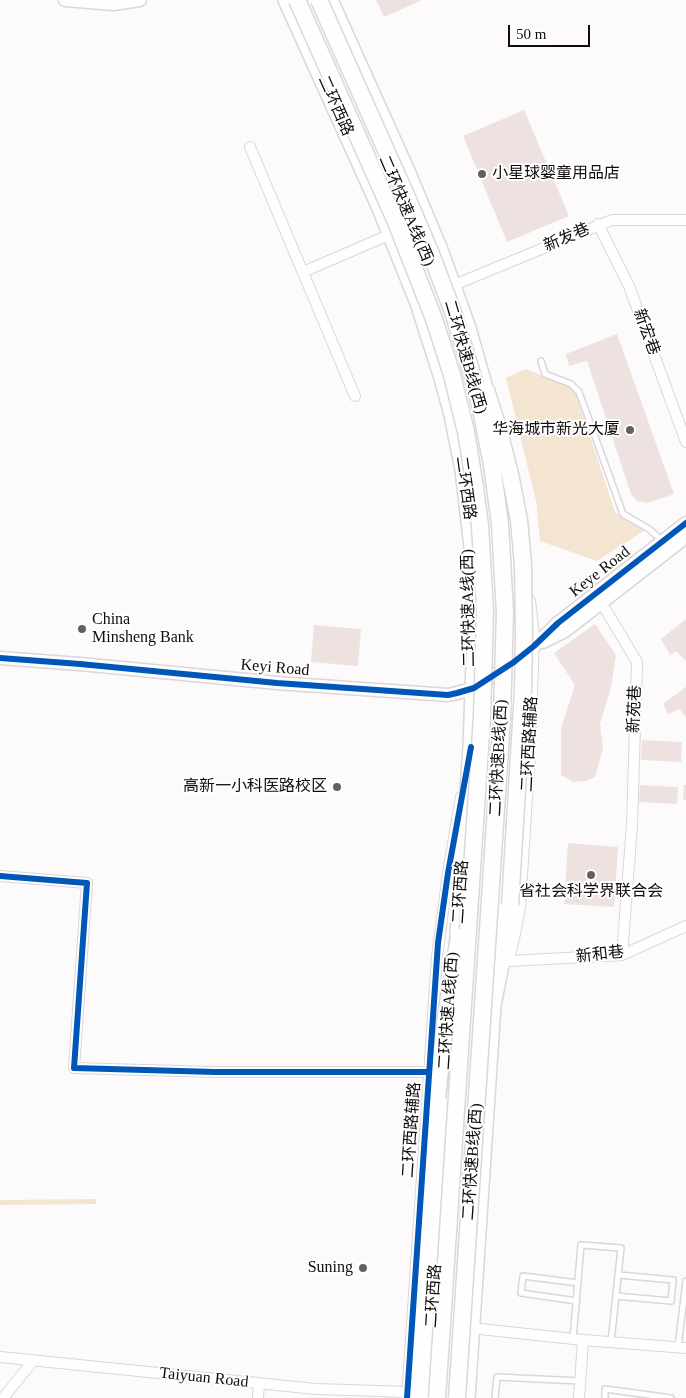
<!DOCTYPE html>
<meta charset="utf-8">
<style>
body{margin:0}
#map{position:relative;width:686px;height:1398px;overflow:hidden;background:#fcfafb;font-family:"Times New Roman",serif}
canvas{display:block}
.scale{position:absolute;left:508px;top:25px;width:82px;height:22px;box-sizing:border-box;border:2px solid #120c0c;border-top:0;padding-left:6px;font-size:15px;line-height:18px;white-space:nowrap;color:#120c0c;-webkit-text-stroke:4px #fff;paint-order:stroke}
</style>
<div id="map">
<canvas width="686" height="1398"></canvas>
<div class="scale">50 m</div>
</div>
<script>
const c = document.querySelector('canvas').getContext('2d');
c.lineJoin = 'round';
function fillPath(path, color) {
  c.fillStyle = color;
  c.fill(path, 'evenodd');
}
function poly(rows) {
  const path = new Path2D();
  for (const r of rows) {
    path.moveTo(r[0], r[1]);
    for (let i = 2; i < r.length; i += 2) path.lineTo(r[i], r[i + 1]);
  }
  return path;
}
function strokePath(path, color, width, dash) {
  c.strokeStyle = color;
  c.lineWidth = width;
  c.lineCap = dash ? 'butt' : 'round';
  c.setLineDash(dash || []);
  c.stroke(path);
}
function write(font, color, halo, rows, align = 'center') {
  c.font = font + ' "Times New Roman","Noto Sans SC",serif';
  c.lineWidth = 4;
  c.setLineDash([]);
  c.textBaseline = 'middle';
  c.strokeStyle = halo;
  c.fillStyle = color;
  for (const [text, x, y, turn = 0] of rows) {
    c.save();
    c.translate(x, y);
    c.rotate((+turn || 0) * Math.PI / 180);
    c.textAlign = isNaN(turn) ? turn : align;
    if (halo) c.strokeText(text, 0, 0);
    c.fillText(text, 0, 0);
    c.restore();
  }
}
const green = poly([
 [526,369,574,388,615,512,645,530,597,561,540,541,536,501,506,378],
 [96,1199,96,1204,0,1205,0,1200]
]);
const building = poly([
 [376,0,422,0,384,17],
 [524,110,569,216,507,242,463,136],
 [617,334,674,494,647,503,637,501,631,494,587,361,569,366,566,354],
 [686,619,686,661,676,651,670,655,661,639],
 [595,624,616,655,611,687,600,724,603,749,595,777,585,781,573,782,561,775,561,728,575,685,554,653],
 [314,625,361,629,358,666,311,662],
 [686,687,686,718,680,709,668,714,663,704],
 [642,740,682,742,681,762,641,760],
 [640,785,678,787,677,804,639,802],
 [684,785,686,785,686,800,683,800],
 [568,843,618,847,614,907,564,904]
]);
const service = poly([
 [541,361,545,374,571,384,579,392,623,514,649,529,657,536,661,541],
 [616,1296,671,1301,673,1280,619,1275],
 [577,1301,521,1293,523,1276,578,1283],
 [573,1339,581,1245,621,1248,611,1342],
 [678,1347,686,1281],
 [495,1398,497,1377,580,1381],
 [605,1398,605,1389,671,1398]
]);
const minor = poly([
 [250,147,355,396],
 [598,224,629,286,686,442],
 [303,272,391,234],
 [454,285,612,220,686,220],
 [601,602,637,662,632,825,622,955],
 [0,876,87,883,74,1068,215,1072,429,1072],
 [509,960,515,934,520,906,530,751,534,636,530,601],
 [509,961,622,955,686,926],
 [471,1328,583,1340,686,1348],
 [0,1357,316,1389,408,1392],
 [3,1398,33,1361],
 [258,1398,259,1383],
 [407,1398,437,957,448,873,461,797],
 [579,1398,583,1340]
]);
const tertiary = poly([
 [65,0,114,4,140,0],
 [543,642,565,631,686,537],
 [0,658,80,664,277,683,448,695,457,693,474,688,514,662,534,646,558,623,686,523]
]);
const primary = poly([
 [286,0,379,206,418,303,442,378,452,415,463,470,472,547,475,636,471,747,457,949],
 [330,0,407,171,440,250,468,328,489,402],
 [496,957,510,750,514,662,515,612,513,566,510,523,505,484],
 [427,1398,452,1022],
 [467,1398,494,990]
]);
const trunk = poly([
 [493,1003,506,937,510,905],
 [417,1398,437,1098]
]);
const trunkBridge = poly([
 [297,0,396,222,434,319,452,375,466,432,475,487,480,526,485,612,482,717,437,1398],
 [319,0,406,195,431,254,453,312,471,370,481,409,492,465,500,524,505,612,502,718,457,1398],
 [486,390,499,431,510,474,519,520,523,565,524,636,523,690,510,905],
 [437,1098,445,1022,459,937]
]);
const cycleway = poly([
 [0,658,80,664,277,683,448,695,457,693,474,688,514,662,534,646,558,623,686,523],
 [0,876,87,883,74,1068,215,1072,429,1072],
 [407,1398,438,943,448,873,471,747]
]);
const markers = [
 [482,174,5,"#645f60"],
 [630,430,5,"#645f60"],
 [82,629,5,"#645f60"],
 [337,787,5,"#645f60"],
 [591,875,5,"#645f60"],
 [363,1268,5,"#645f60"]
];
const streetNames = [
 ["二环西路",335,106,66],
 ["二环快速A线(西)",406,211,67],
 ["新发巷",567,238,-23],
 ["新宏巷",646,332,70],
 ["二环快速B线(西)",465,357,74],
 ["二环西路",465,488,82],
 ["Keye Road",600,572,-38],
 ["二环快速A线(西)",469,608,-91],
 ["Keyi Road",275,668,5],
 ["新苑巷",635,709,-88],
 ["二环西路辅路",530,744,-87],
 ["二环快速B线(西)",499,758,-87],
 ["二环西路",461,892,-86],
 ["新和巷",600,955,-6],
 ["二环快速A线(西)",449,1011,-86],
 ["二环西路辅路",412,1130,-86],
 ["二环快速B线(西)",473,1162,-86],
 ["二环西路",434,1296,-86],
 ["Taiyuan Road",204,1378,6]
];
const poiNames = [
 ["小星球婴童用品店",492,174,"left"],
 ["华海城市新光大厦",620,430],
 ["China",92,620,"left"],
 ["Minsheng Bank",92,638,"left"],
 ["高新一小科医路校区",327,787],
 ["省社会科学界联合会",591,892,"center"],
 ["Suning",353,1268]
];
fillPath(green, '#f4e4d2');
fillPath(building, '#ede2df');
strokePath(service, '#dbd6d7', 8);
strokePath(minor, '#dbd6d7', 12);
strokePath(tertiary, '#dbd6d7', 15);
strokePath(primary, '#dbd6d7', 18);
strokePath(trunk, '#dbd6d7', 19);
strokePath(service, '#fffefe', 5);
strokePath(minor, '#fffefe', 10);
strokePath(tertiary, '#fffefe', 12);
strokePath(primary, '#fffefe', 15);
strokePath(trunk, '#fffefe', 16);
strokePath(trunkBridge, '#dbd6d7', 19, []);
strokePath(trunkBridge, '#fffefe', 16);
strokePath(cycleway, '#0057b8', 6);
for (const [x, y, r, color] of markers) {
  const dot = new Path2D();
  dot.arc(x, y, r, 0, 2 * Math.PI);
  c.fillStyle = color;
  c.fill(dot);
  strokePath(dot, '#fff', 2);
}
write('16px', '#120c0c', '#fff', streetNames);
write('16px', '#120c0c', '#fff', poiNames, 'right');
</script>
